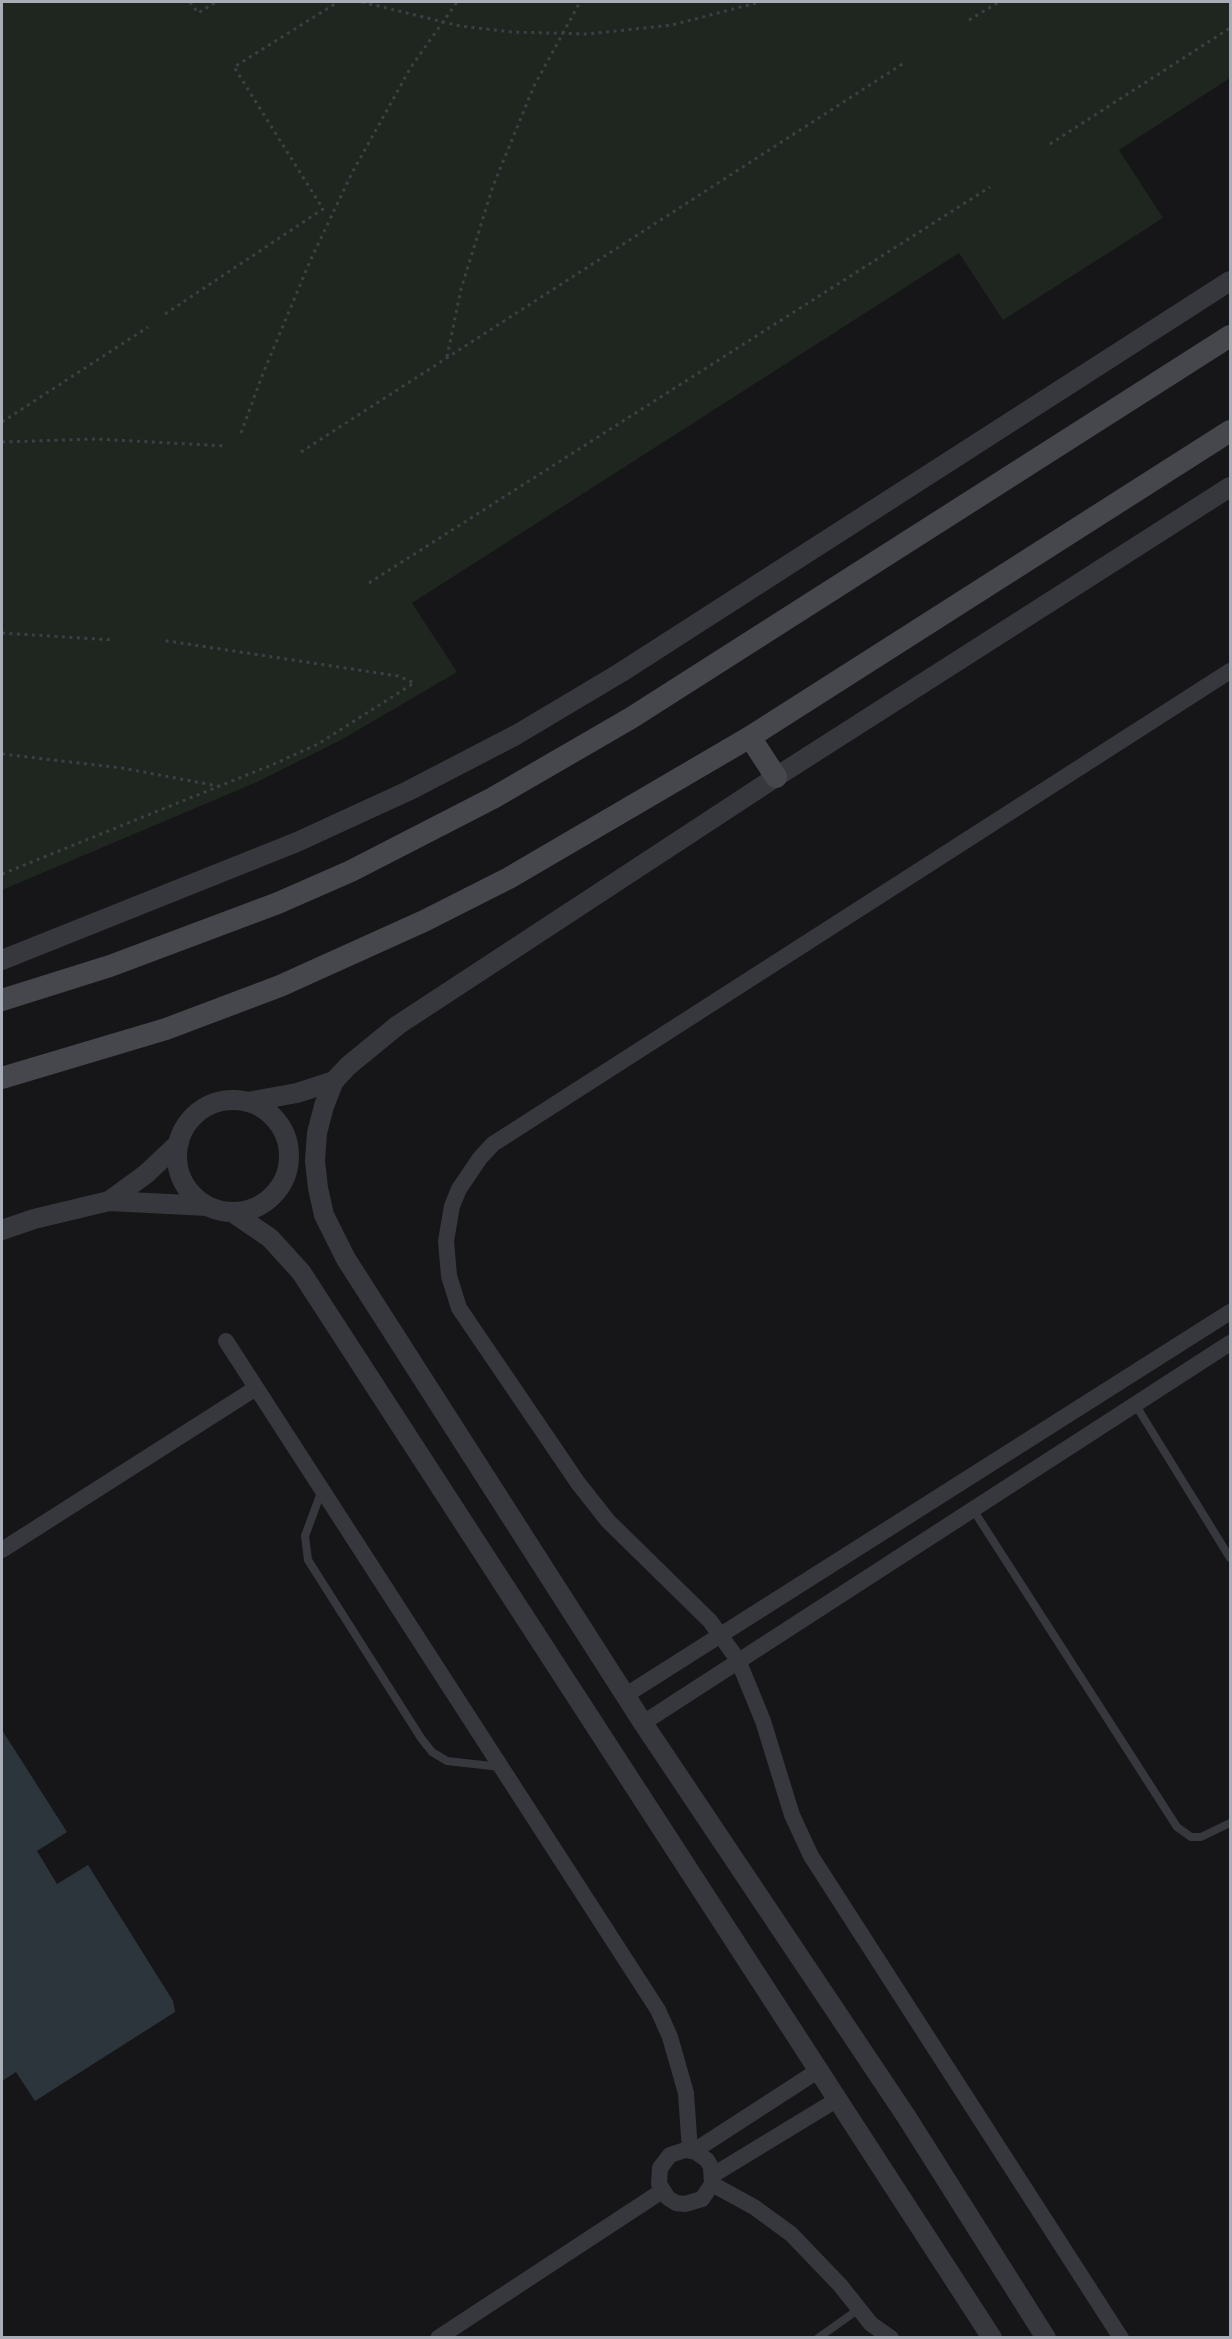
<!DOCTYPE html>
<style>
body{margin:0}
#map{position:relative;width:1232px;height:2339px;overflow:hidden;background:#161618;font-family:"Nunito Sans",sans-serif}
canvas{display:block}
.frame{position:absolute;inset:0;border:3px solid #a8adb8;pointer-events:none}
</style>
<div id="map">
<canvas width="1232" height="2339"></canvas>
<div class="frame"></div>
</div>
<script>
const c = document.querySelector('canvas').getContext('2d');
c.lineJoin = 'round';
function fillPath(path, color) {
  c.fillStyle = color;
  c.fill(path, 'evenodd');
}
function poly(rows) {
  const path = new Path2D();
  for (const r of rows) {
    if (r.length === 3) {
      path.moveTo(r[0] + r[2], r[1]);
      path.arc(r[0], r[1], r[2], 0, 2 * Math.PI);
      continue;
    }
    path.moveTo(r[0], r[1]);
    for (let i = 2; i < r.length; i += 2) path.lineTo(r[i], r[i + 1]);
  }
  return path;
}
function strokePath(path, color, width, dash) {
  c.strokeStyle = color;
  c.lineWidth = width;
  c.lineCap = dash ? 'butt' : 'round';
  c.setLineDash(dash || []);
  c.stroke(path);
}
const green = poly([
 [2,2,1230,2,1230,78,1119,150,1163,218,1003,320,959,253,412,603,457,672,341,740,257,782,2,890]
]);
const water = poly([
 [2,1730,67,1832,37,1851,57,1884,88,1865,173,2001,175,2012,35,2101,16,2072,2,2081]
]);
const path = poly([
 [190,2,198,13,216,2],
 [362,2,460,26,512,32,588,34,672,25,760,2],
 [969,20,999,2],
 [1050,144,1230,28],
 [165,314,323,209,234,67,338,2],
 [447,357,461,289,493,186,534,86,580,2],
 [2,422,148,327],
 [241,433,262,376,311,259,352,173,411,67,457,2],
 [2,442,96,439,226,446],
 [301,452,904,63],
 [369,583,990,187],
 [2,633,113,640],
 [2,754,122,768,218,786],
 [2,874,274,764,318,744,414,683,398,676,161,640]
]);
const service = poly([
 [1135,1404,1230,1558],
 [322,1490,305,1536,308,1560,421,1738,432,1752,447,1761,501,1767],
 [972,1508,1177,1827,1191,1837,1201,1837,1230,1823],
 [818,2338,859,2309]
]);
const minor = poly([
 [226,1341,658,2010,670,2037,686,2093,690,2151],
 [2,1550,256,1388],
 [626,1695,1230,1312],
 [643,1723,1230,1343],
 [694,2151,707,2160,711,2167,712,2184,702,2199,685,2204,676,2203,668,2198,659,2184,660,2168,670,2155,685,2150,694,2151,819,2070],
 [713,2175,838,2099],
 [712,2184,754,2207,791,2234,840,2285,871,2324,891,2338],
 [438,2338,662,2191],
 [1121,2338,811,1856,792,1815,763,1721,738,1660,710,1621,608,1521,578,1483,459,1308,449,1276,446,1241,452,1206,459,1189,480,1158,493,1144,1230,671]
]);
const tertiary = poly([
 [2,960,297,842,408,791,516,735,620,673,1230,281],
 [233,1156,56],
 [247,1102,297,1093,334,1081],
 [109,1201,146,1174,179,1143],
 [232,1212,270,1238,301,1272,992,2338],
 [2,1230,34,1219,109,1201,208,1206],
 [1046,2338,906,2116,643,1723,346,1259,324,1215,318,1188,315,1161,317,1133,324,1106,334,1081,348,1066,398,1025,776,777,1230,487]
]);
const secondary = poly([
 [750,737,776,777],
 [2,1000,110,966,278,903,351,871,493,798,631,718,1230,336],
 [2,1078,166,1029,280,986,424,921,509,878,750,737,1230,431]
]);
fillPath(green, '#1e261f');
fillPath(water, '#2c353c');
strokePath(path, '#3d3f44', 3, [3, 4.5]);
strokePath(service, '#37383d', 8);
strokePath(minor, '#37383d', 16);
strokePath(tertiary, '#37383d', 20);
strokePath(secondary, '#45474d', 22);
</script>
